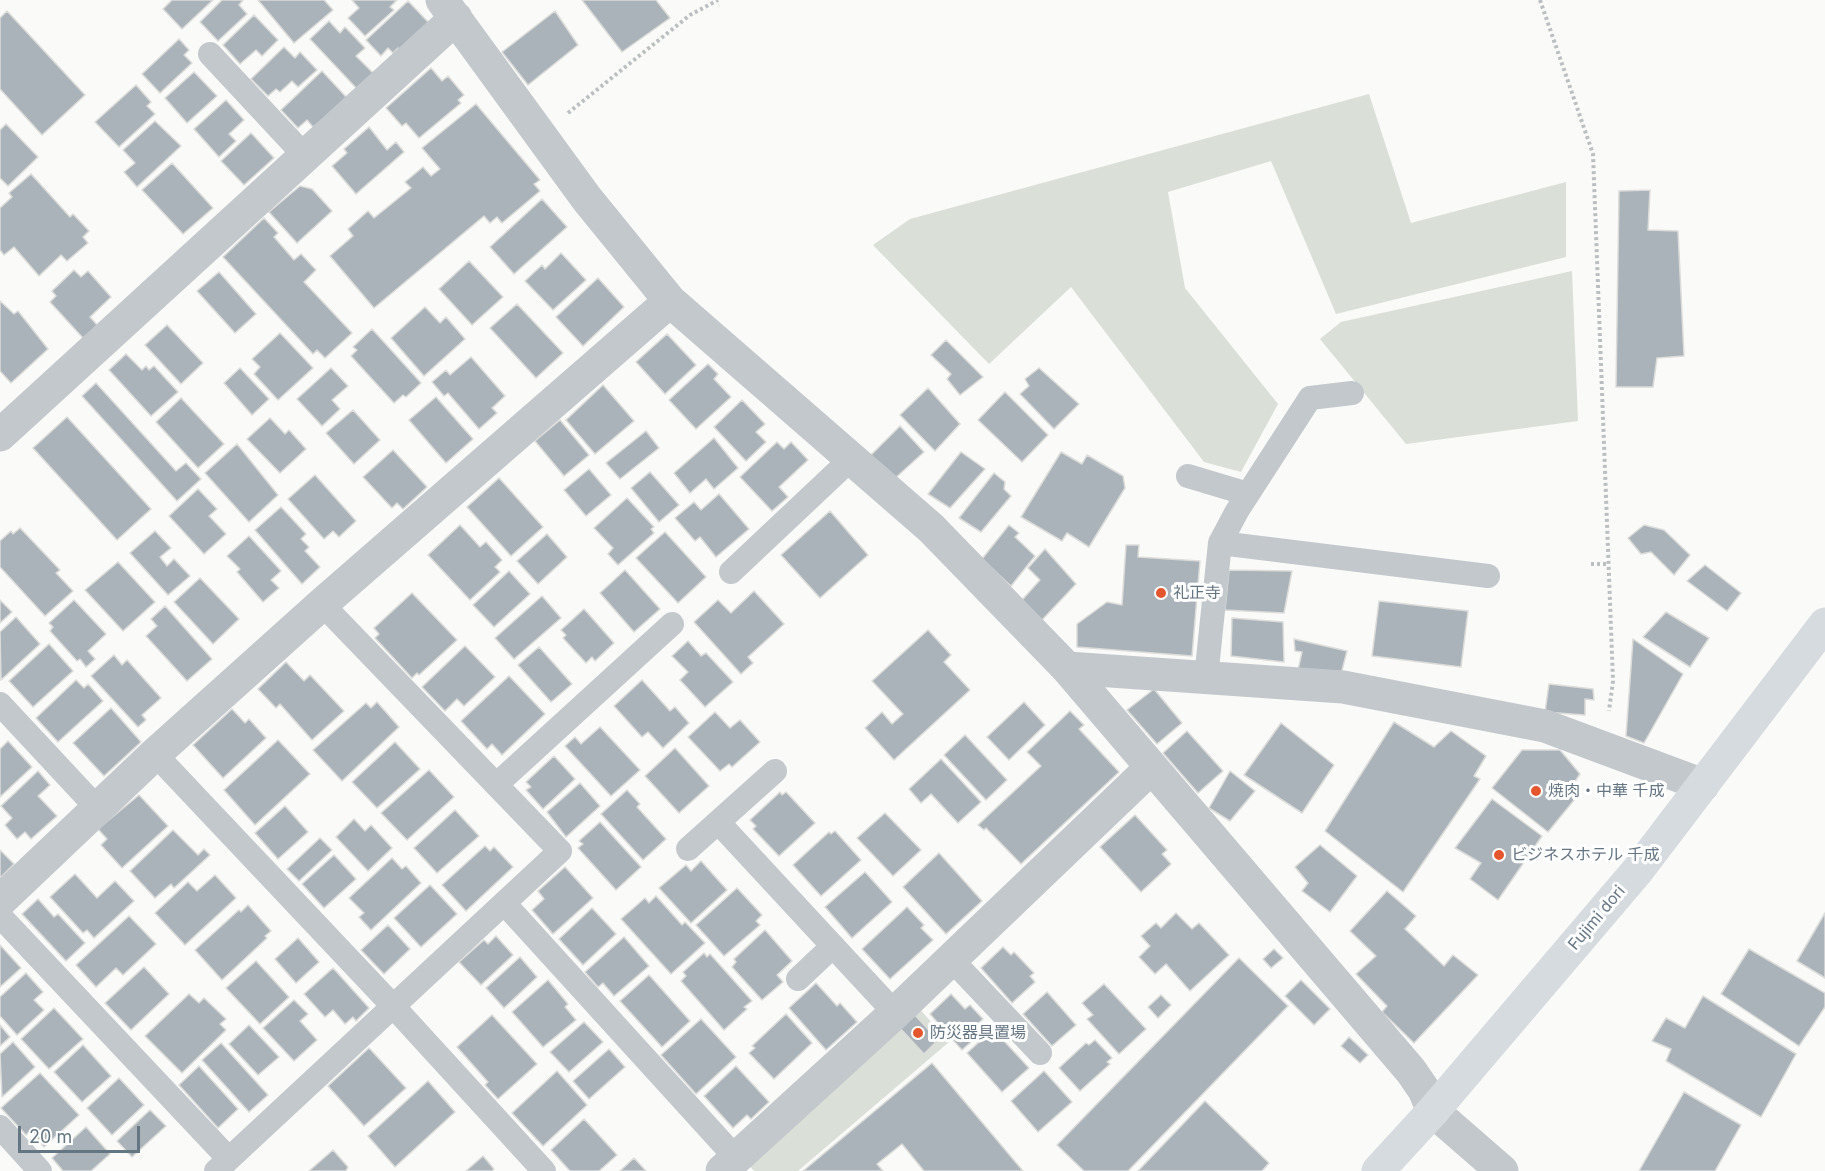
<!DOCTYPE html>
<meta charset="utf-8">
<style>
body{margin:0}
#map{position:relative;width:1825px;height:1171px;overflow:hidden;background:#fafaf8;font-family:Inter,sans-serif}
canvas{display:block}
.scale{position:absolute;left:18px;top:1126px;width:122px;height:27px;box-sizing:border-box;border:3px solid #657683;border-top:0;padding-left:8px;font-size:18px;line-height:21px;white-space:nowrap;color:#657683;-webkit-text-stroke:4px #fff;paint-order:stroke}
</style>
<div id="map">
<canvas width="1825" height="1171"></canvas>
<div class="scale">20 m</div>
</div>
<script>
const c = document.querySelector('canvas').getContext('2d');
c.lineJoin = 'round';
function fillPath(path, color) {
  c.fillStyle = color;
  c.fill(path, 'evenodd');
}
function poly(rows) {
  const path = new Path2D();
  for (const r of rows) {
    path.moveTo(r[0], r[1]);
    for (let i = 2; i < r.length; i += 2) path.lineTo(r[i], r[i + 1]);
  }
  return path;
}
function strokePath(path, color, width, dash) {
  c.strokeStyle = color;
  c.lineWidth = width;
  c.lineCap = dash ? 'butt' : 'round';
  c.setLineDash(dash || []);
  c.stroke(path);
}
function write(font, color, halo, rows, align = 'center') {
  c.font = font + ' Inter,"Noto Sans JP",sans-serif';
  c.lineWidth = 6;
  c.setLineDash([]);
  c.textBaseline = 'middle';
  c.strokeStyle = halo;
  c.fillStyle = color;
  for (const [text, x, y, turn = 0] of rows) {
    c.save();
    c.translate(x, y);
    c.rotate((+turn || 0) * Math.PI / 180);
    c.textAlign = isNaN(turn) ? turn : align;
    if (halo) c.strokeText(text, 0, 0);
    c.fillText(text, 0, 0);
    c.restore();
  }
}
const green = poly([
 [1369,94,1411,223,1566,182,1566,257,1336,314,1271,161,1168,192,1185,288,1278,404,1241,472,1204,462,1071,287,989,364,873,245,910,219],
 [1572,271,1578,421,1406,444,1320,339,1341,322],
 [917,1006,949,1042,798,1171,754,1171,746,1162]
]);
const building = poly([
 [172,0,213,0,182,29,163,9,172,0],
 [222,0,243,0,239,5,247,14,218,41,200,22,222,0],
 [258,0,324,0,333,10,294,43,258,0],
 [352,0,397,0,390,7,394,10,365,36,348,18,359,8,352,0],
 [582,0,656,0,670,18,622,52,582,0],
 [408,1,429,23,400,50,398,48,393,53,388,48,381,56,366,40,408,1],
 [7,11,85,95,42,135,0,89,0,18,7,11],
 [555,11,578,45,528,85,502,52,555,11],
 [254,15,278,40,262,56,256,50,240,64,223,45,254,15],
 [329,21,340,33,345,27,365,48,356,56,375,75,359,91,310,39,329,21],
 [179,39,189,50,184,55,192,63,160,93,142,74,179,39],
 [284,47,295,58,300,52,317,70,298,87,292,81,280,92,276,89,268,96,251,79,284,47],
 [431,68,442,81,448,76,464,95,458,100,461,103,419,138,406,123,402,126,386,108,431,68],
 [322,71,348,99,313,127,307,120,298,128,281,110,322,71],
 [194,72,217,96,187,123,165,98,194,72],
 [136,85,151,102,147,106,155,114,119,147,95,122,136,85],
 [226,100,244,120,229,134,236,141,219,157,194,129,226,100],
 [476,104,540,180,534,184,540,191,502,223,497,217,490,223,484,216,374,308,330,256,353,236,348,229,368,211,374,218,411,188,405,182,423,167,431,176,440,169,422,148,476,104],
 [155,121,181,146,137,187,124,172,135,163,123,150,155,121],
 [6,124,38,157,8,186,0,178,0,130,6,124],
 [369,127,387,150,396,142,404,152,356,194,332,166,347,153,344,149,369,127],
 [251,133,274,158,244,185,221,161,251,133],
 [172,163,213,208,183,234,142,190,172,163],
 [31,174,70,217,73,214,89,231,83,237,88,243,67,261,61,255,39,276,14,247,4,255,0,250,0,208,12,197,9,193,31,174],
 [300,186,312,189,332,211,297,243,269,212,300,186],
 [1650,190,1648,230,1678,231,1684,356,1657,358,1653,387,1616,387,1619,191,1650,190],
 [542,199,567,227,514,274,490,247,542,199],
 [264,218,278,233,274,237,294,260,301,254,316,270,304,282,352,333,325,358,317,350,313,354,223,257,264,218],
 [561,253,586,280,553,310,525,281,542,265,545,269,561,253],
 [469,261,503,297,472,325,439,289,469,261],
 [74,270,81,277,88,271,111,297,90,317,98,326,83,338,50,302,56,296,52,291,74,270],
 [219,272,256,314,235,333,197,291,219,272],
 [598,278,624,307,583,346,556,317,598,278],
 [0,301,14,314,18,311,48,349,11,383,0,371,0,301],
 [517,304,563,353,536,378,490,328,517,304],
 [425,307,440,323,446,317,465,339,424,376,391,338,425,307],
 [167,325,203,363,181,384,145,345,167,325],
 [372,329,421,383,406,397,403,395,394,403,351,356,357,350,353,347,372,329],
 [280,333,313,368,278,400,254,374,260,367,252,359,280,333],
 [667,334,696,365,665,394,636,362,667,334],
 [946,340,983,377,960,395,947,379,951,374,931,355,946,340],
 [126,354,142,370,146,366,149,370,154,366,178,392,151,416,109,370,126,354],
 [471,357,505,396,492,408,497,413,479,429,448,393,444,396,432,382,446,370,450,375,471,357],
 [708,364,718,374,714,379,731,397,696,429,669,400,708,364],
 [240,368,269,399,252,415,224,383,240,368],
 [331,368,348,386,332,400,340,409,322,426,297,399,331,368],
 [1039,368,1079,404,1054,429,1020,394,1029,386,1025,379,1039,368],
 [96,383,176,471,186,463,201,479,177,501,82,396,96,383],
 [603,385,634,421,595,454,566,420,603,385],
 [928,388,960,424,935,451,900,415,928,388],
 [1005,392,1048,435,1022,462,978,420,1005,392],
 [436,397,473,439,446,463,409,420,436,397],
 [181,398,224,444,198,468,156,422,181,398],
 [742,400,765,424,756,432,766,442,746,461,714,427,742,400],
 [353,410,380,440,354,464,326,433,353,410],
 [67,417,151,509,117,540,33,448,67,417],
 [270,418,285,434,289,430,306,449,280,473,247,439,270,418],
 [560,420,589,455,564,476,535,441,560,420],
 [900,426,924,452,893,480,868,458,900,426],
 [646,431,659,448,620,479,606,463,646,431],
 [714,438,738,468,714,489,706,479,690,493,674,473,714,438],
 [777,442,784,449,791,442,808,460,779,487,788,497,772,511,740,477,777,442],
 [237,444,278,495,249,522,205,473,237,444],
 [393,450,427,487,403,509,397,503,392,508,363,477,393,450],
 [961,452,985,469,950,508,928,494,961,452],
 [1061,452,1082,464,1087,455,1123,476,1125,488,1089,547,1067,533,1062,541,1021,517,1061,452],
 [589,469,611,495,586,516,564,490,589,469],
 [650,472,679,505,659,522,631,488,650,472],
 [994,473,1005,482,1004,489,1011,496,981,532,959,518,994,473],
 [315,475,356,521,339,537,333,531,324,539,288,499,315,475],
 [499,478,543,527,511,556,467,507,499,478],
 [198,489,217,509,209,516,226,534,204,554,169,516,198,489],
 [719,494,749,529,716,557,700,537,695,541,675,518,694,502,701,510,719,494],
 [627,498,654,527,651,529,654,533,618,565,608,554,613,548,594,528,627,498],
 [281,507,306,534,301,539,309,547,305,551,320,567,302,584,255,530,281,507],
 [830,511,868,555,820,598,781,555,830,511],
 [460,525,480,547,486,542,502,560,495,567,500,572,470,600,428,555,460,525],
 [1009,525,1019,533,1015,537,1035,556,1011,586,982,559,1009,525],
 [1644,525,1664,530,1690,555,1674,575,1651,552,1641,554,1628,538,1644,525],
 [20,528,60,570,56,573,73,591,45,616,0,567,0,541,11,531,13,534,20,528],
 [155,531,171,548,160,557,167,566,174,559,190,576,168,595,130,553,155,531],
 [665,532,706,577,678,603,636,558,665,532],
 [547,534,567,557,538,584,517,561,547,534],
 [249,536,281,571,271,580,279,588,263,602,237,572,240,569,227,556,249,536],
 [1126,545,1139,545,1138,557,1200,561,1192,656,1077,647,1077,624,1107,602,1122,605,1126,545],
 [1045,549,1076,584,1042,620,1022,600,1040,580,1028,568,1045,549],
 [118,562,155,602,123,631,85,590,118,562],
 [1705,565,1741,593,1727,611,1687,581,1705,565],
 [625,570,660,609,634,632,600,593,625,570],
 [1229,570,1292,571,1284,613,1225,610,1229,570],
 [509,571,530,594,494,627,473,605,509,571],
 [200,578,239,619,213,644,174,602,200,578],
 [754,591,784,624,748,657,753,663,741,674,694,622,718,600,731,613,754,591],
 [412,593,457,640,419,675,417,673,412,678,375,638,379,634,374,628,412,593],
 [542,596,561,618,514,659,495,638,542,596],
 [0,600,12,612,0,623,0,600],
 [74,600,106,634,88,651,95,659,86,667,80,659,77,661,50,631,53,627,49,623,74,600],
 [1379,601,1468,611,1461,667,1372,656,1379,601],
 [165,606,212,659,187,681,146,636,157,626,151,619,165,606],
 [584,609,614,643,595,661,592,657,586,663,563,638,566,635,561,630,584,609],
 [1666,612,1709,638,1690,667,1643,637,1666,612],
 [16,617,40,644,1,680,0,632,16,617],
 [1232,618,1283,622,1284,662,1231,656,1232,618],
 [928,630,951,655,944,662,970,690,894,760,865,728,882,712,892,724,903,714,872,681,928,630],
 [1294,639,1347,651,1340,678,1298,670,1302,652,1295,651,1294,639],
 [1633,639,1683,674,1644,743,1626,736,1633,639],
 [688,641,701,656,706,653,733,682,705,707,680,680,688,672,672,656,688,641],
 [49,644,73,671,33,707,9,681,49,644],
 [465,646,495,677,464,706,457,699,445,711,422,687,465,646],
 [539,647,572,684,551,702,518,665,539,647],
 [114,655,122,665,127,660,161,698,142,715,146,720,138,727,91,676,114,655],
 [286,662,304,681,310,675,344,711,312,740,280,704,276,708,258,689,286,662],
 [509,676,545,714,502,755,492,744,487,749,461,721,509,676],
 [76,680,84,688,88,684,103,701,58,742,36,718,76,680],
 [642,680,670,711,675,707,689,723,663,748,648,732,642,737,614,706,642,680],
 [1549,684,1593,689,1594,700,1585,699,1585,715,1545,712,1549,684],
 [1154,689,1182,723,1157,744,1127,710,1154,689],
 [377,702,399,727,342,781,313,750,366,703,371,708,377,702],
 [1024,702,1045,725,1009,760,987,737,1024,702],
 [111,708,141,742,104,776,73,743,111,708],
 [232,709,245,723,249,719,266,738,223,778,193,745,232,709],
 [1070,711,1084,725,1079,729,1119,772,1021,864,986,828,984,830,978,825,1041,766,1027,752,1070,711],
 [715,712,730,728,740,720,760,742,732,767,729,764,720,771,688,737,715,712],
 [1394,722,1434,747,1451,731,1486,756,1474,776,1480,779,1403,892,1325,831,1394,722],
 [1281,723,1334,765,1302,813,1244,775,1281,723],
 [600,727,640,770,611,796,565,746,575,737,581,744,600,727],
 [1187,731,1223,771,1198,793,1163,753,1187,731],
 [965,735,1007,780,986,800,944,755,965,735],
 [278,740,310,774,255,825,224,790,278,740],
 [8,741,32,767,0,797,0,749,8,741],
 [395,742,420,769,377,808,352,782,395,742],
 [675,748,709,786,679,813,645,776,675,748],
 [1522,750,1560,750,1580,774,1572,786,1579,794,1548,832,1492,788,1522,750],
 [554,756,575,779,543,809,526,790,531,787,526,782,554,756],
 [941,759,981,802,958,823,931,794,921,803,909,789,941,759],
 [429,770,454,797,407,840,381,813,429,770],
 [38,771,50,785,38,796,57,816,31,839,25,832,17,839,5,825,12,818,1,806,38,771],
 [1230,771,1255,791,1230,821,1209,808,1230,771],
 [580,783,600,806,566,837,547,812,580,783],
 [627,790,640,804,637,807,666,839,643,860,601,814,627,790],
 [780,792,782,795,786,792,815,823,779,856,753,829,756,826,750,820,780,792],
 [139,795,168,826,122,868,101,845,107,839,98,829,139,795],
 [1492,799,1542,836,1498,900,1470,879,1481,863,1455,848,1492,799],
 [285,806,308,832,278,859,255,833,285,806],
 [455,810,479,836,437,873,414,848,455,810],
 [885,813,921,850,893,876,857,838,885,813],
 [1135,815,1167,850,1162,854,1171,864,1141,892,1100,847,1135,815],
 [354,819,365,831,371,825,392,848,368,871,336,837,354,819],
 [600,822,641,867,616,890,578,848,583,844,579,841,600,822],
 [173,830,198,855,204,849,210,855,174,888,171,884,155,898,130,871,173,830],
 [835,831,861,860,821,896,793,865,829,832,831,834,835,831],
 [320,838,332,850,299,881,287,869,320,838],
 [1320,845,1357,876,1330,912,1302,891,1308,883,1295,867,1320,845],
 [485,846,490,851,494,847,513,867,466,911,442,885,485,846],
 [0,850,14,864,0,878,0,850],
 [939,853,982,901,946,934,903,887,939,853],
 [334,855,356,879,324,908,302,884,334,855],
 [392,858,402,869,406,866,421,883,371,930,359,917,364,913,349,898,392,858],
 [701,861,727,890,691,923,659,888,686,865,691,871,701,861],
 [565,867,593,898,553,934,532,910,544,899,538,891,565,867],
 [865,872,892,902,852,938,825,907,865,872],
 [75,874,97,898,115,881,134,901,94,938,87,930,83,933,50,897,75,874],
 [215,875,236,898,185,945,155,913,188,882,197,891,215,875],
 [430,885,457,914,421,947,394,918,430,885],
 [737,888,762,915,756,921,760,925,724,956,696,925,737,888],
 [1387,891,1416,916,1405,929,1444,966,1453,955,1478,975,1414,1043,1382,1012,1387,1006,1356,974,1376,956,1350,931,1387,891],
 [656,896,682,925,685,922,705,943,671,974,621,919,645,898,649,903,656,896],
 [38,899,54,917,58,914,85,943,66,961,22,914,38,899],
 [248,905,271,931,265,936,267,938,222,980,195,950,239,910,241,912,248,905],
 [907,907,924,925,921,928,933,940,890,979,862,949,907,907],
 [592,908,616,934,583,965,559,939,592,908],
 [1176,913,1192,929,1199,923,1229,955,1190,991,1166,964,1155,974,1139,957,1150,946,1141,936,1156,923,1161,928,1176,913],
 [1825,913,1825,978,1797,961,1825,913],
 [129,916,156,944,123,975,116,968,96,987,76,965,129,916],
 [388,925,410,949,384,974,361,950,388,925],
 [765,930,792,961,777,975,783,982,762,1000,732,967,736,962,734,959,765,930],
 [496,936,513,955,481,985,459,962,484,940,488,944,496,936],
 [624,937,649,966,614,996,603,983,598,987,585,972,624,937],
 [298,938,319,962,296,983,275,959,298,938],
 [0,945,21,968,0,987,0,945],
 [1003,947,1011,955,1014,952,1034,973,1030,976,1035,982,1012,1003,981,968,1003,947],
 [1274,949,1283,958,1271,968,1263,959,1274,949],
 [1749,949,1825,993,1825,1007,1799,1046,1721,994,1749,949],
 [704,953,707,957,710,954,752,1001,744,1007,747,1009,724,1030,681,981,686,976,683,972,704,953],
 [520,957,537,977,504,1008,486,988,520,957],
 [1239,958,1288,1006,1128,1171,1084,1171,1057,1145,1239,958],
 [256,961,289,997,260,1024,226,988,256,961],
 [144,967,169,994,131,1030,105,1003,144,967],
 [333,968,369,1008,356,1021,353,1017,345,1024,333,1010,325,1017,304,994,333,968],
 [26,973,43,992,34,1000,44,1010,17,1035,0,1016,0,997,26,973],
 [649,975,690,1021,662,1047,620,1001,649,975],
 [548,980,568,1004,565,1007,576,1020,543,1047,512,1012,548,980],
 [1301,980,1330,1009,1314,1025,1285,996,1301,980],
 [816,983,837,1006,840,1003,857,1022,826,1050,789,1008,816,983],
 [1104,984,1146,1029,1119,1054,1087,1019,1093,1015,1082,1003,1104,984],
 [1047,992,1076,1025,1052,1046,1023,1014,1047,992],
 [189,994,199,1003,204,998,226,1019,220,1024,226,1030,182,1073,145,1036,189,994],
 [951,994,965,1009,970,1005,983,1019,976,1026,982,1032,962,1050,930,1014,951,994],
 [1161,995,1171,1005,1158,1018,1148,1007,1161,995],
 [1703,996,1796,1054,1761,1117,1666,1061,1671,1049,1652,1041,1666,1018,1685,1028,1703,996],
 [294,1000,308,1014,300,1021,317,1040,294,1061,263,1028,294,1000],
 [54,1008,83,1039,49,1069,21,1039,54,1008],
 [913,1013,938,1040,924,1054,898,1026,913,1013],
 [786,1014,812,1043,774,1079,749,1053,755,1048,752,1046,786,1014],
 [492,1015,537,1064,498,1099,485,1085,488,1082,457,1047,492,1015],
 [701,1019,736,1057,696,1094,661,1055,701,1019],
 [584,1022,603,1042,569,1072,550,1052,584,1022],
 [0,1025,10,1037,0,1046,0,1025],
 [249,1025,279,1057,258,1075,229,1044,249,1025],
 [993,1029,1029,1068,1002,1092,967,1053,993,1029],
 [1349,1037,1368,1055,1360,1063,1341,1046,1349,1037],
 [1095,1040,1112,1058,1107,1062,1110,1064,1080,1091,1059,1068,1086,1043,1089,1045,1095,1040],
 [13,1042,35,1067,2,1097,0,1054,13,1042],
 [221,1043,268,1095,249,1112,202,1060,221,1043],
 [83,1045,111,1076,82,1102,54,1072,83,1045],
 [369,1048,406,1088,364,1126,328,1086,369,1048],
 [609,1049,625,1067,589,1099,573,1081,609,1049],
 [932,1063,1023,1171,924,1171,902,1144,877,1164,883,1171,803,1171,932,1063],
 [199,1066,238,1109,218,1128,179,1085,199,1066],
 [736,1066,769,1102,751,1119,747,1115,733,1128,704,1096,736,1066],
 [557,1071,587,1105,543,1146,512,1113,557,1071],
 [1044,1071,1072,1102,1038,1132,1011,1101,1044,1071],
 [40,1073,79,1115,44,1147,30,1131,26,1135,1,1108,40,1073],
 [119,1078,144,1105,112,1135,87,1108,119,1078],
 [428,1081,455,1112,395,1167,368,1136,428,1081],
 [1684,1092,1741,1125,1715,1171,1639,1171,1684,1092],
 [1205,1101,1269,1163,1262,1171,1138,1171,1205,1101],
 [150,1110,166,1126,132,1157,117,1141,150,1110],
 [584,1119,617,1155,599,1171,570,1171,551,1150,584,1119],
 [86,1127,110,1154,91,1171,63,1171,52,1158,86,1127],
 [333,1150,348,1167,346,1171,309,1171,333,1150],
 [483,1156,494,1169,492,1171,466,1171,483,1156],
 [634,1158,646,1171,620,1171,634,1158]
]);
const path = poly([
 [1540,0,1593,154,1613,681,1609,711],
 [568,113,690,15,718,0],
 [1591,564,1607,564]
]);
const lane = poly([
 [210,54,305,156],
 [1188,476,1248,494],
 [1220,543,1488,576],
 [731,572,852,458],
 [1206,678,1220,543,1237,511,1310,398,1352,393],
 [0,704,97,808],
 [155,754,393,1006,544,1171],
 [497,784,672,624],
 [718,822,895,1013],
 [688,849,775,771],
 [504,903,736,1158],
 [0,916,229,1159],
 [951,959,1040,1053],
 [798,979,833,946],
 [0,1127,40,1171],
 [216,1171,560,851,322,604]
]);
const street = poly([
 [442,0,587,199,670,301,931,528,1067,668,1411,1071,1424,1090,1433,1111,1502,1171],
 [0,435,456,18],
 [1067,668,1343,687,1545,726,1703,785],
 [0,901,155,754,322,604,670,301],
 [722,1171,895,1013,1151,768]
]);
const primary = poly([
 [1378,1171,1433,1111,1638,870,1825,624]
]);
const markers = [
 [1161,593,6,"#e4572e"],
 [1536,791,6,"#e4572e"],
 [1499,855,6,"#e4572e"],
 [918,1033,6,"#e4572e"]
];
const poiNames = [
 ["礼正寺",1173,593],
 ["焼肉・中華 千成",1548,791],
 ["ビジネスホテル 千成",1511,855],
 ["防災器具置場",930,1033]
];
const streetNames = [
 ["Fujimi dori",1597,918,-50]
];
fillPath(green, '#dadfd7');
fillPath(building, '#aab3b9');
strokePath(building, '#dcdcda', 1.5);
strokePath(path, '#bbbfc2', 4, [3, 3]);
strokePath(lane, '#c3c8cc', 24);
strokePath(street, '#c3c8cc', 33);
strokePath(primary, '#d6dbdf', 33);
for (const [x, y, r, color] of markers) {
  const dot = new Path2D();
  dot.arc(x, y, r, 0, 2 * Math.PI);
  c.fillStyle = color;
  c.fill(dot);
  strokePath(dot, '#fff', 2);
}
write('16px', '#657683', '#fff', poiNames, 'left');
write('16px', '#657683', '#fff', streetNames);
</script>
